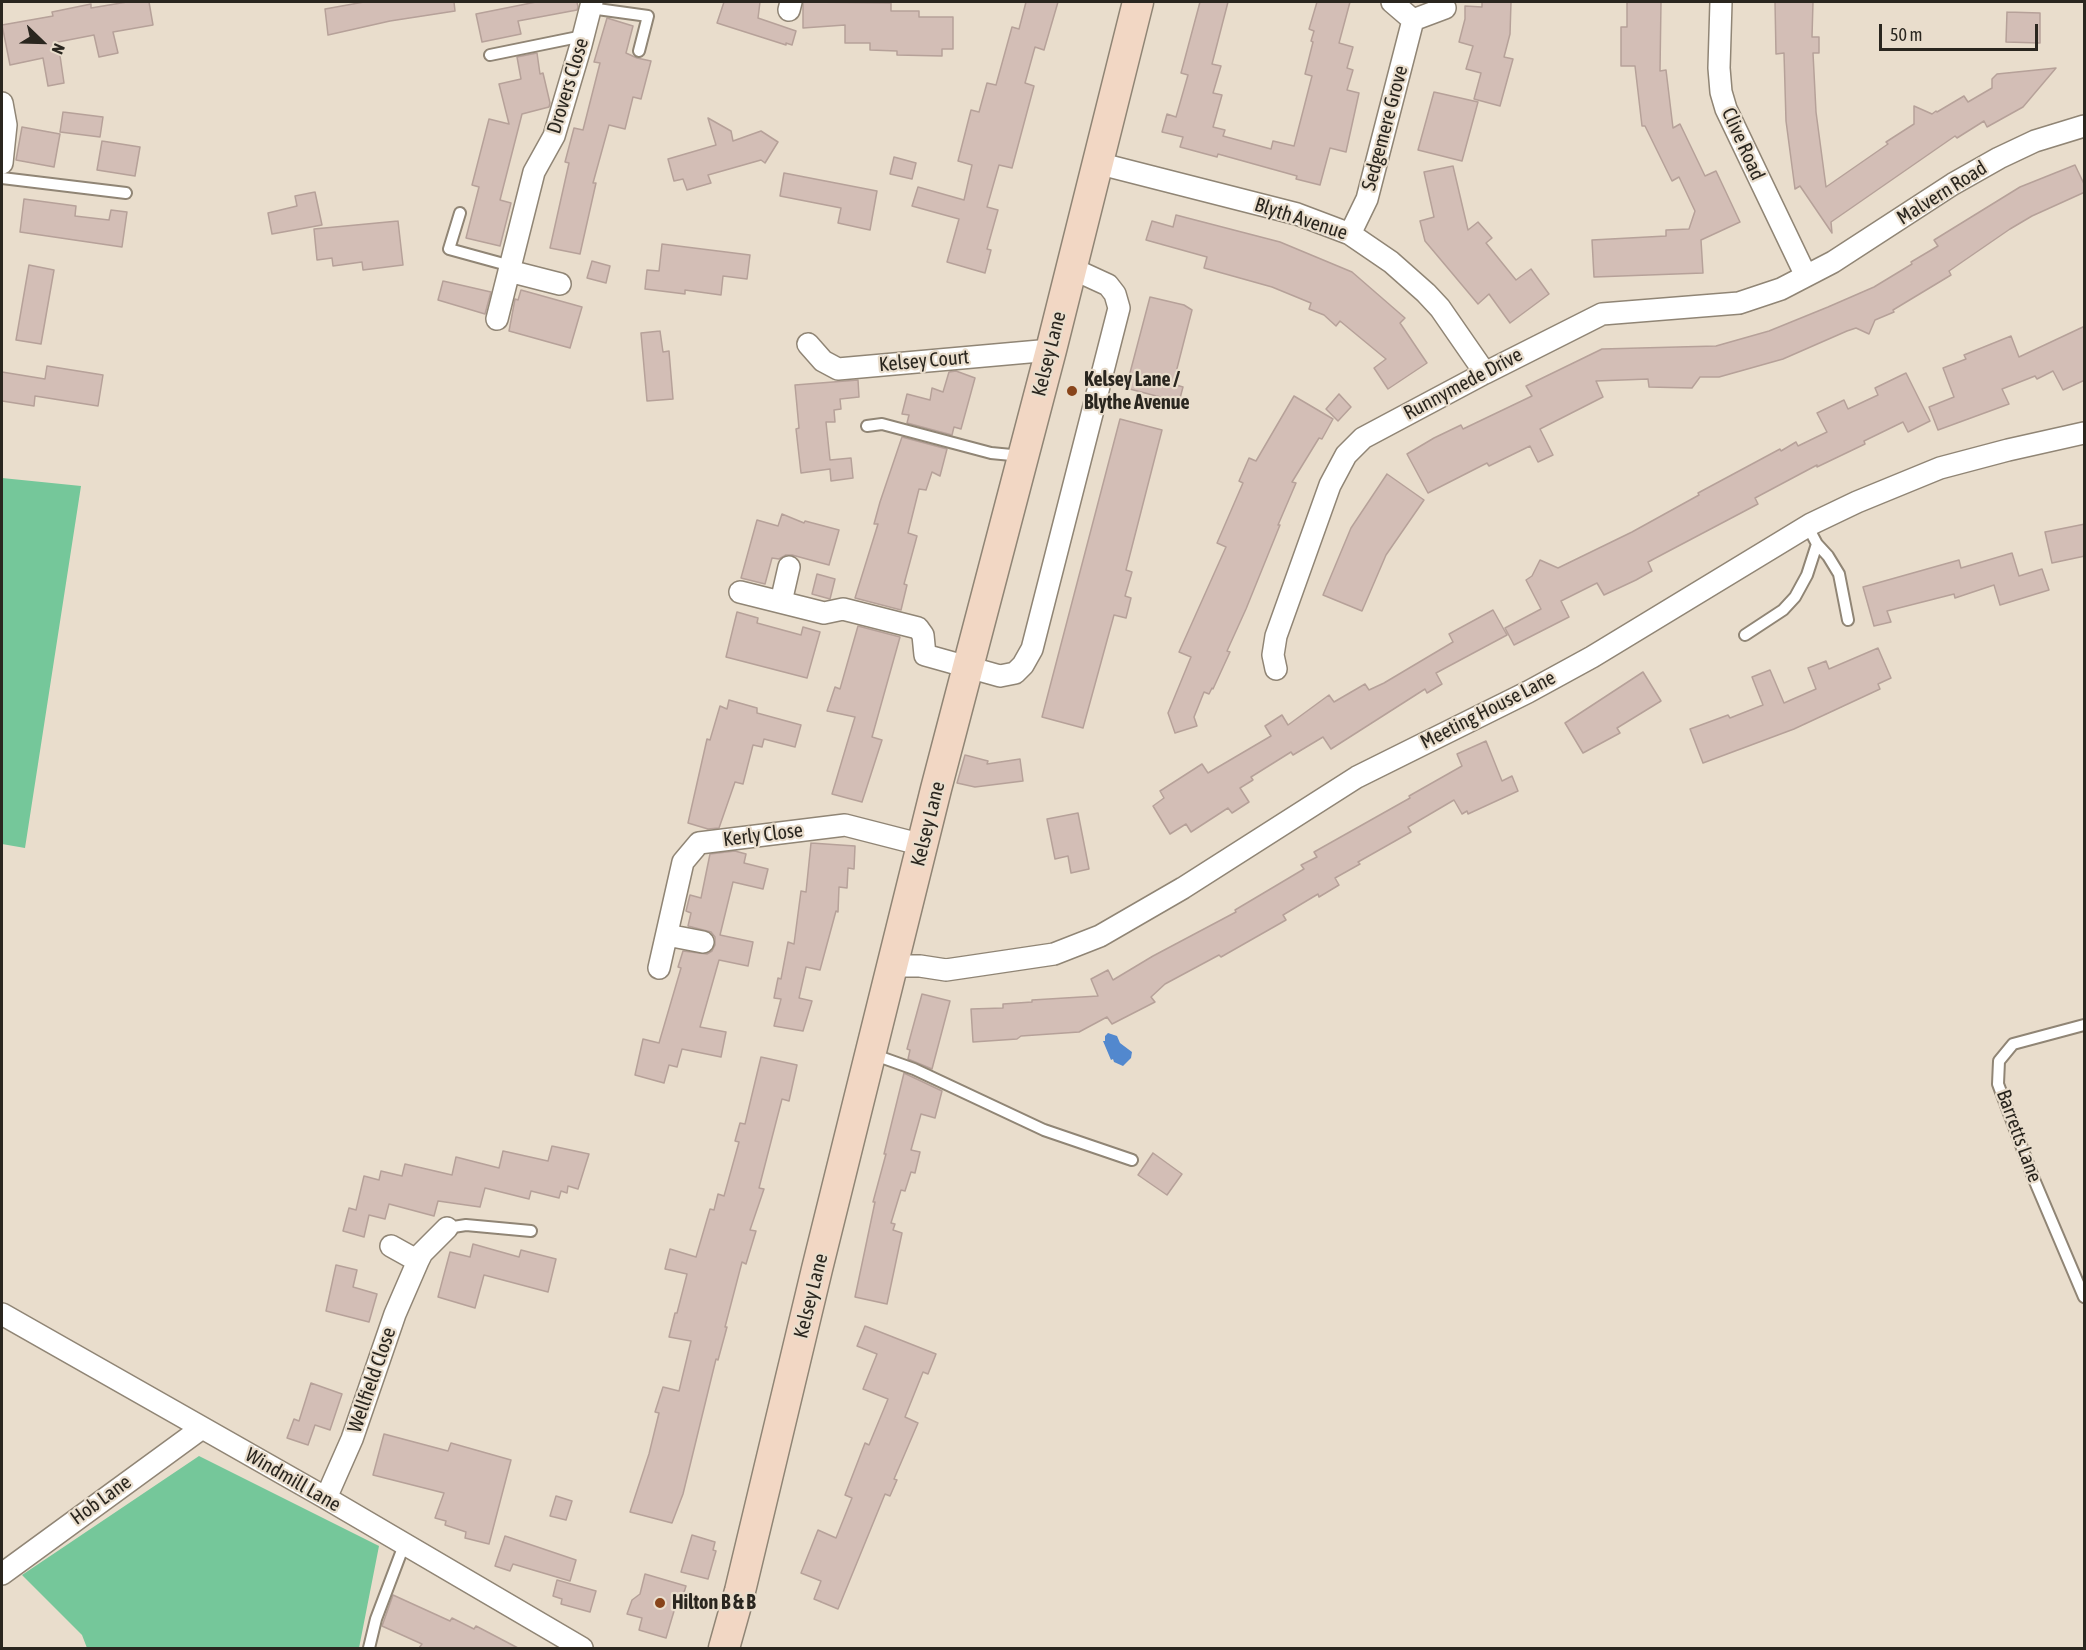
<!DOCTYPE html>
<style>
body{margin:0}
#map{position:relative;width:2086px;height:1650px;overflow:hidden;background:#e9ddcc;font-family:"Asap Condensed",sans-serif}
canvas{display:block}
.frame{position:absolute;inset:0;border:3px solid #2a261f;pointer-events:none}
.north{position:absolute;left:12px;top:12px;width:60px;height:60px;-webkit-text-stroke:4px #e9ddcc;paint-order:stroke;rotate:113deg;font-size:16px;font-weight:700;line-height:24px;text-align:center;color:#2a261f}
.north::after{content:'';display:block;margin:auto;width:21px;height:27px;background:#2a261f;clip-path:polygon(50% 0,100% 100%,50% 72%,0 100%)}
.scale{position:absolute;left:1879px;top:24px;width:159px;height:27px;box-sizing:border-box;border:3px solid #2a261f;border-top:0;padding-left:8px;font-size:18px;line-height:21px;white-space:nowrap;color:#2a261f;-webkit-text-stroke:4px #e9ddcc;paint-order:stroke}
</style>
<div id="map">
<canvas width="2086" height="1650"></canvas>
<div class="frame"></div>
<div class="north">N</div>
<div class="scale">50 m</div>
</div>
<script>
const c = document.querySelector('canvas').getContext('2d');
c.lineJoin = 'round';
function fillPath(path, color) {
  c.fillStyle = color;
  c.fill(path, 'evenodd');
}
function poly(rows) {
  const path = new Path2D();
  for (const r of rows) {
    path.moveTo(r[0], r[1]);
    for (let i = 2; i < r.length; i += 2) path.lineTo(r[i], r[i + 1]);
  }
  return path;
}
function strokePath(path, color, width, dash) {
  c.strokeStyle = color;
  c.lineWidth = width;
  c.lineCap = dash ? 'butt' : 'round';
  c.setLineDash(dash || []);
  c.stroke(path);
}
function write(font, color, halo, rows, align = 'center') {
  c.font = font + ' "Asap Condensed",sans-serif';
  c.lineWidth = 4.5;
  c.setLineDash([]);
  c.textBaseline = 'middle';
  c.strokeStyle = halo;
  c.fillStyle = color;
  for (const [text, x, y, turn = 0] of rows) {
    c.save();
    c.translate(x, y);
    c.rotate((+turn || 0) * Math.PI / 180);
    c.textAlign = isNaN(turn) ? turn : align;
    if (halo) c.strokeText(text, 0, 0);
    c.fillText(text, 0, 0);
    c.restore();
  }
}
const green = poly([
 [2,478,81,486,25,848,2,844],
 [199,1456,379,1546,359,1648,87,1648,82,1635,22,1575]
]);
const water = poly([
 [1108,1033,1117,1036,1120,1043,1132,1052,1131,1058,1123,1066,1114,1062,1113,1059,1111,1060,1103,1041,1105,1041,1105,1036]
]);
const building = poly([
 [127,2,149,2,153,25,113,32,118,53,99,57,94,35,58,42,64,83,48,86,43,58,10,65,2,25,53,16,52,12,91,4,91,8,127,2],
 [364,2,454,2,455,11,390,21,328,35,325,9,364,2],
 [536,2,577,2,578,7,577,10,518,21,521,34,482,42,476,14,536,2],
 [724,2,760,2,758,18,796,31,792,45,786,43,786,45,717,23,724,2],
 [803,2,891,3,891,11,919,11,919,17,953,17,953,49,942,49,942,56,897,55,897,51,870,50,870,43,845,43,845,25,803,28,803,2],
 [1026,2,1058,2,1044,50,1035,47,1025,83,1034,86,1012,168,999,165,987,207,998,210,987,249,991,250,985,273,947,262,959,219,912,206,918,187,964,200,972,165,958,161,971,110,979,112,987,83,996,85,1012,27,1019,29,1026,2],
 [1200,2,1228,2,1212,64,1221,66,1213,93,1222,95,1213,127,1225,130,1223,136,1271,149,1273,141,1294,146,1312,76,1305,74,1313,42,1311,41,1314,31,1309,29,1317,2,1350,2,1339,43,1353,47,1347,68,1353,70,1347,90,1359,93,1346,152,1330,148,1320,185,1296,179,1297,176,1218,154,1217,157,1180,147,1183,137,1162,132,1167,114,1176,117,1188,75,1181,73,1200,2],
 [1482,2,1511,2,1510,34,1504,57,1513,59,1500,106,1474,99,1481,73,1466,69,1473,46,1459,42,1465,19,1465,6,1482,7,1482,2],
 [1627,2,1661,2,1660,71,1666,70,1673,128,1680,124,1705,176,1716,171,1740,222,1701,240,1703,273,1594,277,1592,240,1666,236,1666,230,1689,229,1695,211,1679,177,1672,181,1645,126,1642,126,1635,66,1621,66,1621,27,1627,27,1627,2],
 [1775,2,1813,2,1812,37,1819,37,1819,53,1813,53,1816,112,1826,187,1888,144,1886,142,1914,124,1914,106,1932,114,1936,111,1937,112,1964,96,1968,102,1992,88,1992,79,1997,74,2056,68,2023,107,1987,127,1984,121,1957,138,1955,136,1831,222,1832,233,1800,186,1795,189,1786,121,1784,53,1776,54,1775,2],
 [2007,12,2040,13,2040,43,2006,42,2007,12],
 [607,18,633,26,626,53,637,58,651,61,641,99,633,97,625,129,609,125,593,183,596,183,580,254,550,248,569,163,565,162,574,128,583,130,600,63,594,62,607,18],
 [537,53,540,74,543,73,550,103,549,107,522,114,500,200,511,203,500,246,466,238,479,187,472,185,489,119,509,124,499,84,521,79,517,57,537,53],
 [1434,92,1478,102,1462,161,1418,150,1434,92],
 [63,112,103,117,100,137,60,132,63,112],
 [708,118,731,131,733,141,761,131,778,142,765,163,761,160,708,175,711,183,687,190,683,179,674,181,668,159,716,145,708,118],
 [22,127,60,134,54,167,16,160,22,127],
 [102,141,140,147,135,176,97,170,102,141],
 [894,157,916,163,912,179,890,174,894,157],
 [2075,165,2085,186,2085,192,2032,216,2010,229,1949,271,1951,275,1893,310,1894,312,1875,320,1869,334,1856,328,1847,331,1783,359,1719,377,1700,377,1692,388,1649,387,1648,379,1596,381,1603,397,1540,429,1553,455,1538,462,1530,446,1489,466,1487,463,1428,493,1407,454,1434,438,1461,425,1463,429,1532,396,1526,386,1602,349,1716,346,1769,331,1828,307,1874,287,1912,264,1911,262,1938,246,1934,240,2020,187,2075,165],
 [1453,166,1468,230,1478,222,1492,238,1486,243,1516,280,1531,269,1549,294,1510,323,1489,294,1478,304,1425,241,1420,221,1434,217,1424,172,1453,166],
 [784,173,877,191,870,230,838,223,841,208,780,196,784,173],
 [315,192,322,225,272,234,268,213,297,206,295,196,315,192],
 [24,199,76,206,75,216,109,220,111,210,127,212,122,247,20,232,24,199],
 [1176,215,1280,242,1352,272,1405,318,1400,323,1427,363,1388,389,1374,368,1386,359,1340,321,1336,326,1324,315,1309,309,1311,303,1272,287,1204,268,1207,257,1146,240,1152,221,1173,227,1176,215],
 [398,221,403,265,363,270,362,262,333,266,332,258,317,260,314,229,398,221],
 [662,244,750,255,747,279,723,276,721,295,685,290,685,294,645,289,647,270,659,271,662,244],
 [592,261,610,266,606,283,587,278,592,261],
 [29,265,54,270,41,344,16,340,29,265],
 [443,281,491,292,485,314,438,300,443,281],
 [521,290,582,307,570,348,509,331,515,299,518,300,521,290],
 [1150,297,1184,305,1192,310,1173,384,1183,387,1179,402,1126,388,1150,297],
 [2085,326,2085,380,2063,390,2053,371,2037,379,2035,376,2002,389,2009,404,1938,430,1929,407,1954,397,1943,368,1966,359,1964,355,2011,336,2019,357,2085,326],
 [660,331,663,352,669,351,673,399,647,401,641,333,660,331],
 [47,366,103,375,98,406,35,396,34,406,2,401,2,372,45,379,47,366],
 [956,371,975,378,961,429,954,427,952,435,907,423,909,415,902,414,907,394,930,400,932,388,943,392,949,372,956,371],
 [1906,373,1930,421,1908,432,1903,422,1864,441,1865,444,1817,467,1817,465,1755,498,1758,504,1648,562,1652,571,1636,580,1604,595,1597,583,1561,601,1569,617,1514,645,1505,628,1541,609,1526,580,1532,576,1540,560,1558,568,1632,532,1699,495,1698,493,1780,449,1781,451,1796,442,1798,446,1827,432,1817,413,1844,400,1848,409,1878,395,1875,388,1906,373],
 [858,380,859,397,840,399,841,409,834,410,835,422,826,422,830,460,851,458,853,478,831,481,830,469,801,473,796,429,799,428,795,385,858,380],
 [1339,394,1351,407,1338,421,1326,409,1339,394],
 [1294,396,1333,419,1322,439,1319,438,1292,482,1296,483,1278,525,1280,525,1246,609,1227,651,1230,652,1213,689,1212,688,1209,694,1204,692,1194,717,1197,726,1175,733,1168,713,1191,657,1179,652,1226,547,1217,543,1243,483,1239,481,1249,458,1256,461,1294,396],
 [1120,419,1162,430,1126,570,1132,572,1125,596,1131,598,1126,618,1114,615,1083,728,1042,717,1120,419],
 [902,437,947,449,940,476,932,472,926,490,919,489,908,533,917,536,904,584,907,585,901,610,855,598,878,524,874,524,880,502,902,437],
 [1387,474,1424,500,1386,555,1362,611,1323,595,1351,528,1387,474],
 [782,514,804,523,805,521,839,530,829,565,792,555,786,555,779,559,772,558,765,584,741,578,757,520,778,526,782,514],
 [2085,524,2085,556,2052,563,2045,532,2085,524],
 [2012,553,2019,576,2042,569,2049,590,2000,605,1994,585,1955,598,1954,594,1887,611,1891,622,1874,626,1863,587,1959,560,1961,568,2012,553],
 [817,574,835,579,830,599,812,594,817,574],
 [1493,610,1507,635,1436,673,1442,684,1427,693,1425,689,1331,749,1323,737,1293,755,1291,752,1251,777,1253,780,1240,788,1249,802,1232,813,1228,808,1191,832,1186,824,1170,834,1153,806,1164,798,1160,791,1202,764,1208,773,1271,736,1265,726,1282,715,1288,725,1329,695,1334,702,1365,684,1369,690,1384,683,1453,642,1449,634,1493,610],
 [737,612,758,618,757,623,801,635,803,627,820,632,807,678,726,657,737,612],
 [858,626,900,637,872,737,882,740,862,802,832,794,855,717,827,711,835,687,840,689,858,626],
 [1878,648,1891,678,1878,684,1880,689,1794,729,1703,763,1690,729,1728,715,1730,718,1763,705,1752,677,1770,670,1784,703,1816,689,1808,668,1826,661,1829,669,1878,648],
 [1643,672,1661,701,1617,728,1620,733,1583,753,1565,723,1643,672],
 [729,700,757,708,757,713,801,725,795,747,764,739,762,747,753,745,743,784,735,782,719,828,708,829,688,823,707,739,710,740,720,706,727,709,729,700],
 [1486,741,1502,781,1512,776,1518,791,1468,814,1467,811,1462,814,1454,800,1408,827,1411,832,1358,862,1360,864,1335,878,1339,885,1319,897,1318,894,1283,915,1286,920,1221,957,1219,955,1165,984,1151,997,1155,1002,1112,1024,1107,1017,1079,1032,1021,1036,1017,1039,973,1042,971,1009,1003,1008,1003,1004,1032,1002,1032,1000,1098,996,1091,979,1108,970,1113,980,1153,956,1236,912,1235,910,1304,869,1301,865,1317,857,1314,852,1410,798,1409,796,1462,766,1457,754,1486,741],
 [965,755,988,761,987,764,1020,759,1023,781,975,787,957,783,965,755],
 [1078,813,1089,869,1071,873,1068,856,1055,859,1047,819,1078,813],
 [811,843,855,846,854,869,848,868,847,888,839,887,838,912,836,911,820,970,806,967,799,998,812,1001,803,1031,774,1026,781,999,774,998,778,978,781,979,788,942,794,944,801,891,806,892,811,843],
 [735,851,746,854,744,863,768,869,763,889,733,882,720,935,753,942,748,966,719,960,700,1027,726,1032,721,1057,682,1049,677,1067,669,1065,664,1083,635,1075,643,1039,659,1043,681,968,678,967,683,951,707,954,712,951,715,945,715,937,711,932,688,926,691,913,686,911,690,895,701,898,710,854,735,851],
 [922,994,950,1001,932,1069,908,1059,910,1050,907,1049,922,994],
 [761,1057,797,1065,789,1101,782,1099,759,1188,764,1189,750,1230,756,1231,746,1264,742,1262,725,1327,727,1327,718,1360,716,1359,683,1494,672,1523,630,1512,649,1454,659,1413,655,1412,663,1387,679,1391,691,1341,669,1337,675,1313,677,1313,687,1274,665,1269,670,1249,696,1257,710,1209,714,1210,718,1194,724,1196,739,1142,735,1141,740,1123,745,1124,761,1057],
 [904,1073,942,1091,935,1118,921,1114,911,1150,920,1152,915,1173,911,1172,905,1191,901,1190,891,1223,895,1224,893,1230,902,1233,887,1304,855,1297,875,1202,873,1202,886,1154,884,1154,904,1073],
 [552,1146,589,1154,578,1189,568,1186,567,1193,561,1191,559,1198,531,1191,529,1199,485,1188,480,1207,438,1201,434,1216,389,1204,385,1219,369,1215,364,1237,343,1231,349,1208,356,1210,364,1176,379,1180,381,1171,402,1176,405,1164,452,1175,456,1157,499,1168,503,1151,548,1161,552,1146],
 [1153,1153,1182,1174,1167,1195,1138,1175,1153,1153],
 [473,1244,519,1257,521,1250,556,1259,548,1292,484,1275,475,1308,438,1297,450,1252,470,1257,473,1244],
 [336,1265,357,1270,353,1287,377,1294,369,1322,326,1311,336,1265],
 [865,1326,936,1354,928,1374,923,1372,905,1417,918,1423,894,1479,897,1480,890,1496,885,1494,838,1609,814,1599,821,1581,801,1573,818,1530,836,1538,852,1498,845,1495,865,1443,869,1445,888,1399,863,1389,877,1354,857,1346,865,1326],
 [311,1383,342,1394,330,1430,315,1425,308,1445,287,1438,294,1419,299,1421,311,1383],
 [384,1434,448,1451,451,1443,511,1460,489,1544,465,1538,466,1532,445,1525,446,1521,435,1518,444,1493,373,1475,384,1434],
 [556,1496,572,1501,566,1520,550,1516,556,1496],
 [692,1535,715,1542,713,1550,716,1551,708,1579,681,1572,692,1535],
 [505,1536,576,1560,570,1581,513,1564,510,1571,495,1566,505,1536],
 [645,1574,686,1586,681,1602,677,1601,666,1638,639,1630,642,1618,627,1614,632,1600,640,1594,645,1574],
 [557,1580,596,1591,590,1612,561,1604,562,1599,553,1596,557,1580],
 [393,1595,450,1621,452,1618,474,1629,476,1626,518,1648,419,1648,422,1644,382,1626,393,1595]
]);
const service = poly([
 [590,8,648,16,639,51],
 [490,55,583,36],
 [2,178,126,193],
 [460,213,449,249,511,266],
 [867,426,882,424,991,453,1022,456],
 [1808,527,1817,544,1828,556,1839,574,1848,620],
 [1745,635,1783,610,1795,597,1807,575,1817,544],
 [2084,1025,2013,1044,1999,1061,1998,1084,2033,1177,2084,1297],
 [872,1054,914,1069,1044,1130,1132,1160],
 [447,1228,466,1225,531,1231],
 [369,1648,376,1619,404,1545]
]);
const minor = poly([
 [1392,2,1413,20,1445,8],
 [1721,2,1719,68,1721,92,1726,109,1806,276],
 [789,10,791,2],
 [2,103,6,125,2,163],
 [1097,163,1297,214,1350,234,1391,262,1426,293,1440,308,1485,373],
 [1350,234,1367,199,1413,20],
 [509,271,560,284],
 [497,319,534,172,554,136,581,45,592,2],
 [808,344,823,361,838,369,1051,350],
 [740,592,824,613,843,609,918,628,923,635,925,655,1000,676,1015,673,1023,665,1032,649,1119,308,1115,294,1108,285,1071,268],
 [781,602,789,567],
 [1276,669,1273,655,1276,636,1330,485,1346,455,1363,438,1485,373,1602,314,1739,303,1781,289,1833,262,1953,184,1999,158,2035,141,2084,126],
 [667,935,703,942],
 [892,966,920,966,946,970,980,965,1054,954,1100,936,1183,888,1357,777,1528,692,1592,657,1811,524,1857,502,1940,468,2008,450,2084,433],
 [659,968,683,862,699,843,845,825,923,845],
 [391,1246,418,1261],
 [2,1314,326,1498,582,1648],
 [326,1498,352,1439,395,1314,418,1261,422,1253,447,1228],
 [2,1574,202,1428]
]);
const secondary = poly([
 [724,1648,740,1591,817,1269,936,789,1051,350,1138,2]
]);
const markers = [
 [1072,391,6,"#88441a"],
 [660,1603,6,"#88441a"]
];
const streetNames = [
 ["Drovers Close",568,86,-73],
 ["Sedgemere Grove",1385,128,-75],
 ["Clive Road",1743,144,66],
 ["Malvern Road",1942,193,-32],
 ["Blyth Avenue",1301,219,18],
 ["Kelsey Lane",1049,354,-76],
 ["Kelsey Court",924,361,-5],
 ["Runnymede Drive",1463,384,-28],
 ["Meeting House Lane",1488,710,-27],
 ["Kelsey Lane",928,824,-76],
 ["Kerly Close",763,835,-7],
 ["Barretts Lane",2019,1136,70],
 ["Kelsey Lane",811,1296,-76],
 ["Wellfield Close",372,1380,-71],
 ["Windmill Lane",293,1480,30],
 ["Hob Lane",101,1500,-36]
];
const poiNames = [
 ["Kelsey Lane /",1084,380],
 ["Blythe Avenue",1084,403],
 ["Hilton B & B",672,1603]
];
fillPath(green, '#75c79a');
fillPath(water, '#5288ce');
fillPath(building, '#d3beb6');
strokePath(building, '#b6a199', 1.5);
strokePath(service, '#908575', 14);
strokePath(minor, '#908575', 24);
strokePath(secondary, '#908575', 33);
strokePath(service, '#fff', 10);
strokePath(minor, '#fff', 21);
strokePath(secondary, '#f2d7c4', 30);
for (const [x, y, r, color] of markers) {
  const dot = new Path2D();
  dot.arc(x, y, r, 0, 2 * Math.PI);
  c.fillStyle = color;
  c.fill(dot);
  strokePath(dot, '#e9ddcc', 2);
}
write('20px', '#2a261f', '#e9ddcc', streetNames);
write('bold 20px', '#2a261f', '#e9ddcc', poiNames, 'left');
</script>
